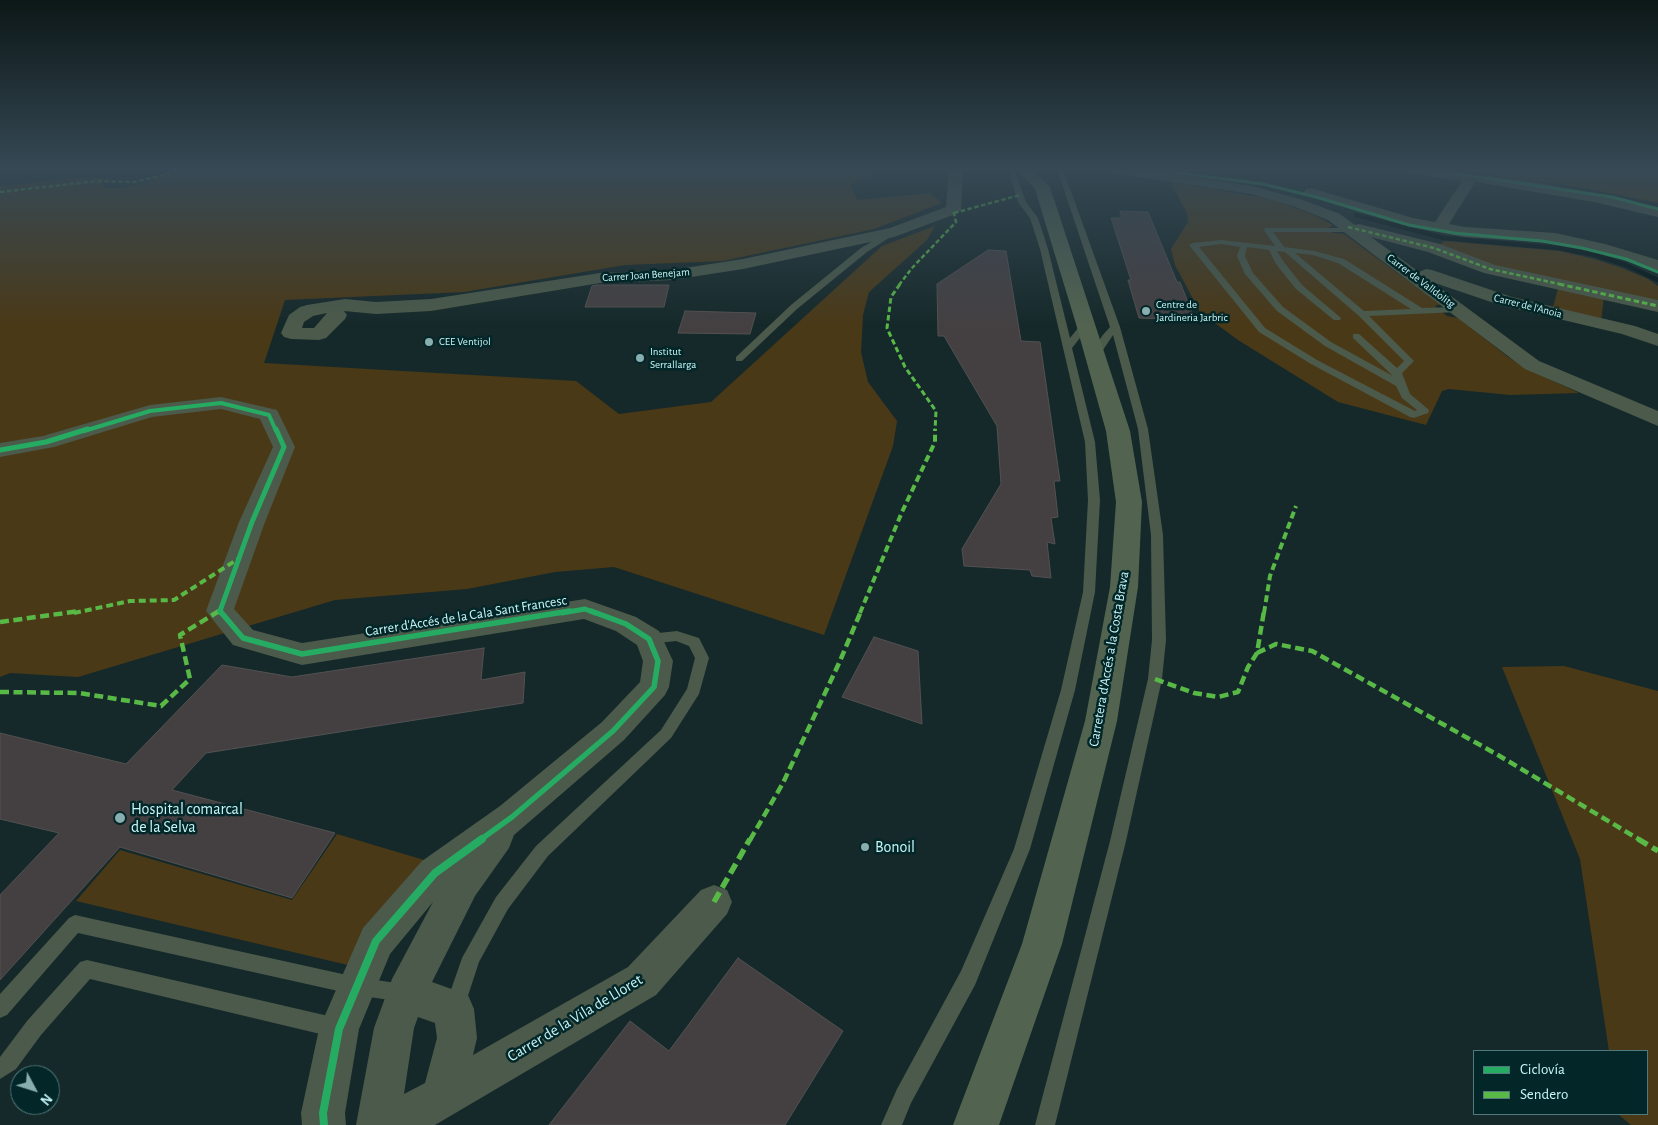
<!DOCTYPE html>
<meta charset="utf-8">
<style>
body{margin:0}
#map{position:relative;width:1658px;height:1125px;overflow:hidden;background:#16292a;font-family:"Alegreya Sans",sans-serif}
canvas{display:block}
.legend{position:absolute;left:1473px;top:1050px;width:175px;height:65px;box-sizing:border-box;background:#032628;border:1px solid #51797b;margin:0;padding:6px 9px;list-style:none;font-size:15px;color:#c7f6f8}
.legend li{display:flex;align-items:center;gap:10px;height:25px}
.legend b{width:25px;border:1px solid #51797b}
.north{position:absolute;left:10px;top:1065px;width:50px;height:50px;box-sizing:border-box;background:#032628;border:1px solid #51797b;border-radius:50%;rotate:130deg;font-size:14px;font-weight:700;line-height:20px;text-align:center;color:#c7f6f8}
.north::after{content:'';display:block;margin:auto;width:18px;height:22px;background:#89aeb0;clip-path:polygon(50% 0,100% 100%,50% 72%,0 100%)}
</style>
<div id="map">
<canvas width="1658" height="1125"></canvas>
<ul class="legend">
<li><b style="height:6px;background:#26ab63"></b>Ciclovía</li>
<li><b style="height:6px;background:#58b947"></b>Sendero</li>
</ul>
<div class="north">N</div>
</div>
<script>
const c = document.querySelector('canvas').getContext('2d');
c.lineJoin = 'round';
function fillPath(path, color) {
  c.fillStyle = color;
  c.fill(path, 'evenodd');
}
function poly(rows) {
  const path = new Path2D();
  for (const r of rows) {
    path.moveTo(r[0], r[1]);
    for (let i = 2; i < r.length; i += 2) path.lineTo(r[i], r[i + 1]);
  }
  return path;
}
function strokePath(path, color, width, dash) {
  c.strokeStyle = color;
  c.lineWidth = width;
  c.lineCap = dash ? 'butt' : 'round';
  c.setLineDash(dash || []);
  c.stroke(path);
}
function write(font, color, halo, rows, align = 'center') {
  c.font = font + ' "Alegreya Sans",sans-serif';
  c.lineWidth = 5;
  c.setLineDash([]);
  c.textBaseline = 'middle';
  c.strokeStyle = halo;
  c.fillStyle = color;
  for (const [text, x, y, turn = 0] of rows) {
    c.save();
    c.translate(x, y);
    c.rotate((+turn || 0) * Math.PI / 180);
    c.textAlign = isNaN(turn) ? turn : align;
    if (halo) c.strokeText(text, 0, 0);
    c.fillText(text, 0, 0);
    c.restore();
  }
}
const green = poly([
 [174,169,872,169,874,176,850,184,857,200,930,193,942,203,874,229,723,261,625,265,464,292,285,300,264,363,576,381,619,414,711,402,882,246,935,226,927,240,869,292,863,315,861,352,868,382,897,421,893,446,824,635,614,567,555,572,467,589,335,600,78,677,10,673,0,677,0,186,86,177,104,178,102,186,106,188,121,188,145,183],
 [1471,169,1658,169,1658,203,1585,188,1466,172],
 [1170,182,1272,199,1314,215,1333,225,1327,229,1333,233,1344,234,1440,304,1435,306,1447,316,1458,318,1508,357,1529,370,1579,393,1510,395,1449,389,1442,391,1426,425,1338,402,1238,340,1200,312,1175,265,1171,249,1188,222,1187,213],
 [1444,241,1560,251,1594,259,1622,268,1648,279,1658,286,1658,305,1526,276,1437,248],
 [1559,285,1604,295,1601,323,1552,311],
 [1564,666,1658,691,1658,1125,1631,1125,1619,1115,1619,1114,1647,1114,1647,1051,1609,1051,1580,859,1502,667],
 [337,834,434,863,348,965,76,901,120,850,292,900]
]);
const stream = poly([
 [1356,215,1444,238,1559,248,1595,255,1626,265,1658,280]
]);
const building = poly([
 [1120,211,1148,212,1177,282,1180,282,1195,320,1139,318,1128,280,1131,280,1111,218,1122,218,1120,211],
 [988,250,1006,251,1021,341,1040,342,1060,481,1054,481,1058,517,1051,518,1055,544,1047,542,1051,578,1032,576,1030,570,964,566,962,549,1001,484,997,426,944,336,938,336,937,284,988,250],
 [597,285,669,285,664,307,585,307,592,286,597,285],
 [685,311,756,313,750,334,678,333,685,311],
 [874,637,918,651,922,724,842,697,874,637],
 [484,648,481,680,525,672,523,703,206,753,172,790,335,833,292,898,120,847,0,980,0,895,59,833,0,819,0,733,126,764,222,665,292,677,484,648],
 [738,958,843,1031,785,1125,549,1125,630,1021,669,1051,738,958]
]);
const lane = poly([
 [1008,169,1014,169,1026,202,1038,218,1048,249,1070,338,1083,322,1086,321,1091,324,1072,348,1095,442,1100,500,1095,592,1075,690,1030,849,975,985,911,1103,902,1125,881,1125,897,1089,961,971,1014,849,1061,690,1083,592,1088,500,1085,442,1040,249,1030,218,1018,202,1008,169],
 [1057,169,1063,169,1120,327,1148,429,1163,535,1166,640,1162,679,1126,841,1055,1125,1035,1125,1110,841,1148,679,1152,640,1151,535,1138,429,1113,335,1099,356,1096,357,1091,354,1102,336,1110,327,1057,169],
 [1265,228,1354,228,1355,230,1351,232,1273,232,1284,247,1314,251,1344,259,1422,308,1461,307,1461,311,1458,312,1369,316,1414,361,1402,373,1410,394,1428,409,1429,411,1428,413,1414,418,1410,417,1311,364,1259,332,1189,245,1193,243,1221,240,1275,246,1264,230,1265,228],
 [1221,244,1240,247,1237,256,1245,274,1277,311,1325,346,1396,386,1402,398,1417,410,1415,411,1317,360,1265,328,1199,247,1221,244],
 [1247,247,1269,250,1276,264,1296,289,1334,320,1340,320,1341,318,1302,285,1283,261,1277,251,1285,252,1359,316,1404,361,1397,368,1359,334,1353,334,1353,338,1393,376,1331,342,1283,307,1253,273,1245,256,1247,247],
 [1295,253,1313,255,1338,263,1411,309,1364,311,1295,253],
 [891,230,898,232,867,252,797,309,742,361,736,361,736,357,791,305,861,248,891,230],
 [677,631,699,638,709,658,699,694,671,738,548,856,508,909,479,962,462,1014,455,1017,448,1014,445,1007,462,958,496,897,536,846,661,730,687,689,695,658,689,646,676,641,649,644,644,643,642,639,644,635,649,634,677,631],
 [75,915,356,977,403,984,410,986,412,993,410,1000,403,1002,356,995,78,933,7,1015,0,1018,0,994,69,918,75,915],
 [87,960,337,1018,344,1021,347,1028,344,1035,337,1038,90,979,41,1035,16,1069,0,1079,0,1057,27,1021,80,962,87,960]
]);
const street = poly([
 [949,169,963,169,961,210,958,213,894,237,743,269,672,280,600,283,431,311,376,314,344,311,347,315,345,319,326,338,319,340,291,339,284,337,281,333,289,315,300,307,307,305,345,299,376,302,431,299,600,273,672,270,743,259,890,228,946,207,949,169],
 [327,313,314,328,302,328,304,322,313,316,327,313],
 [1104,169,1138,169,1252,186,1303,200,1340,214,1355,225,1359,224,1440,244,1495,265,1658,300,1658,312,1484,273,1428,252,1371,237,1419,272,1426,269,1432,270,1512,297,1635,326,1658,334,1658,346,1622,334,1500,305,1432,282,1539,361,1658,411,1658,426,1525,369,1328,220,1293,206,1251,194,1111,173,1106,172,1104,169],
 [1402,169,1438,169,1540,183,1658,207,1658,217,1594,202,1475,182,1449,224,1465,227,1555,233,1605,244,1658,260,1658,271,1601,253,1555,243,1465,237,1411,227,1306,195,1304,192,1306,189,1311,188,1413,218,1435,222,1462,181,1409,173,1404,172,1402,169],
 [221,397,277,410,295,447,265,522,234,609,253,630,302,643,585,599,636,617,659,631,673,661,669,687,665,695,624,740,514,835,509,848,475,896,432,982,468,995,474,1009,477,1038,473,1055,628,967,701,890,714,885,727,890,732,902,727,914,656,995,435,1125,356,1125,374,1028,392,979,433,902,390,954,359,1029,345,1113,346,1125,302,1125,301,1113,319,1029,363,928,422,861,500,806,602,722,640,682,643,661,637,645,616,631,584,619,302,665,233,645,206,611,239,522,273,447,260,419,221,409,152,417,54,447,0,457,0,443,43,436,150,405,221,397],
 [418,1017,435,1023,437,1038,425,1083,404,1094,414,1028,418,1017]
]);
const secondary = poly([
 [1016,169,1031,169,1050,187,1130,431,1142,502,1138,587,1117,721,1062,944,999,1125,953,1125,1022,944,1085,721,1110,587,1116,502,1106,431,1076,324,1035,189,1016,169]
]);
const quietFar4 = poly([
 [0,192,97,181,134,182,187,169],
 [954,213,1020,195],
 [1348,227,1434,248,1490,269,1564,285],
 [899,285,912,268,956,222,953,210]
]);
const quietFar3 = poly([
 [900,284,891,297,887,328,905,367,936,411,935,431],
 [1559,284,1658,306]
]);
const quietFar2 = poly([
 [74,613,130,601,174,600,238,559],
 [217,613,220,611],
 [860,613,902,512,935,442,935,429],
 [1264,613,1270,576,1296,506]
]);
const quietFar1 = poly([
 [0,622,80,611],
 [1257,653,1276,644,1312,651,1498,755,1640,840],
 [1155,679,1194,693,1218,697,1238,692,1248,667,1257,653,1264,611],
 [0,692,79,693,161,706,190,679,180,635,219,611],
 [750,840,783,783,840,661,861,611]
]);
const quiet = poly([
 [1638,839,1658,851],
 [714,902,750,839]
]);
const cyclewayFar4 = poly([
 [1149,169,1263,184,1316,197,1409,225,1454,233,1542,241,1582,248,1626,259,1658,272],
 [1425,169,1612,197,1658,209]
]);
const cyclewayFar3 = poly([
 [84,431,150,411,221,403,269,415,276,431]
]);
const cyclewayFar2 = poly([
 [0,450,46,442,88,429],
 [221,613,220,611,252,522,284,447,276,429],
 [562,613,585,609,595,613]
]);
const cyclewayFar1 = poly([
 [220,611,243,638,302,654,570,611],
 [480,840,512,817,613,731,654,687,658,661,649,639,626,624,591,611]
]);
const cycleway = poly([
 [324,1125,323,1113,339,1029,376,941,435,873,482,839]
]);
const markers = [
 [1146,311,5,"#89aeb0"],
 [429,342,5,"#89aeb0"],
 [640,358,5,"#89aeb0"],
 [120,818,6,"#89aeb0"],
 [865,847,5,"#89aeb0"]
];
const farStreetnames = [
 ["Carrer Joan Benejam",646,275,-4],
 ["Carrer de Valldolitg",1421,281,37],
 ["Carrer de l'Anoia",1528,306,14]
];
const farPoinames = [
 ["Centre de",1156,305],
 ["Jardineria Jarbric",1156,318],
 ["CEE Ventijol",439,342],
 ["Institut",650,352],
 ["Serrallarga",650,365]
];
const streetNames = [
 ["Carrer d'Accés de la Cala Sant Francesc",466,616,-9],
 ["Carretera d'Accés a la Costa Brava",1109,659,-80]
];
const nearPoinames = [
 ["Hospital comarcal",131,809],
 ["de la Selva",131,827],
 ["Bonoil",875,847]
];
const nearStreetnames = [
 ["Carrer de la Vila de Lloret",575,1018,-31]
];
fillPath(green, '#4a3917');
strokePath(stream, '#021516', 4.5);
fillPath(building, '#444042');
strokePath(building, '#535151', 1);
fillPath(lane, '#4b5a4a');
fillPath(street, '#4b5a4a');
fillPath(secondary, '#526450');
strokePath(quietFar4, '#58b947', 2.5, [4.5, 2.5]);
strokePath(quietFar3, '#58b947', 3, [5.5, 3]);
strokePath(quietFar2, '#58b947', 4, [7, 4]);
strokePath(quietFar1, '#58b947', 4.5, [9, 4.5]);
strokePath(quiet, '#58b947', 5.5, [11, 5.5]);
strokePath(cyclewayFar4, '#26ab63', 3);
strokePath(cyclewayFar3, '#26ab63', 4);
strokePath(cyclewayFar2, '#26ab63', 5);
strokePath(cyclewayFar1, '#26ab63', 5.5);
strokePath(cycleway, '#26ab63', 8);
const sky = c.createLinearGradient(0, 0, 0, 326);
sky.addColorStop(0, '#0c1717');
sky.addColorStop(0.52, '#364955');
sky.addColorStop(1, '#36495500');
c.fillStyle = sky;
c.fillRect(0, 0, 1658, 326);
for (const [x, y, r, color] of markers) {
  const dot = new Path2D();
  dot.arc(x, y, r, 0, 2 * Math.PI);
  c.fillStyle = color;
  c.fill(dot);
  strokePath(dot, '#032628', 2);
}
write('11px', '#c7f6f8', '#032628', farStreetnames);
write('11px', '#c7f6f8', '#032628', farPoinames, 'left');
write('14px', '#c7f6f8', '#032628', streetNames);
write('16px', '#c7f6f8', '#032628', nearPoinames, 'left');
write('16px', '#c7f6f8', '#032628', nearStreetnames);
</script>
